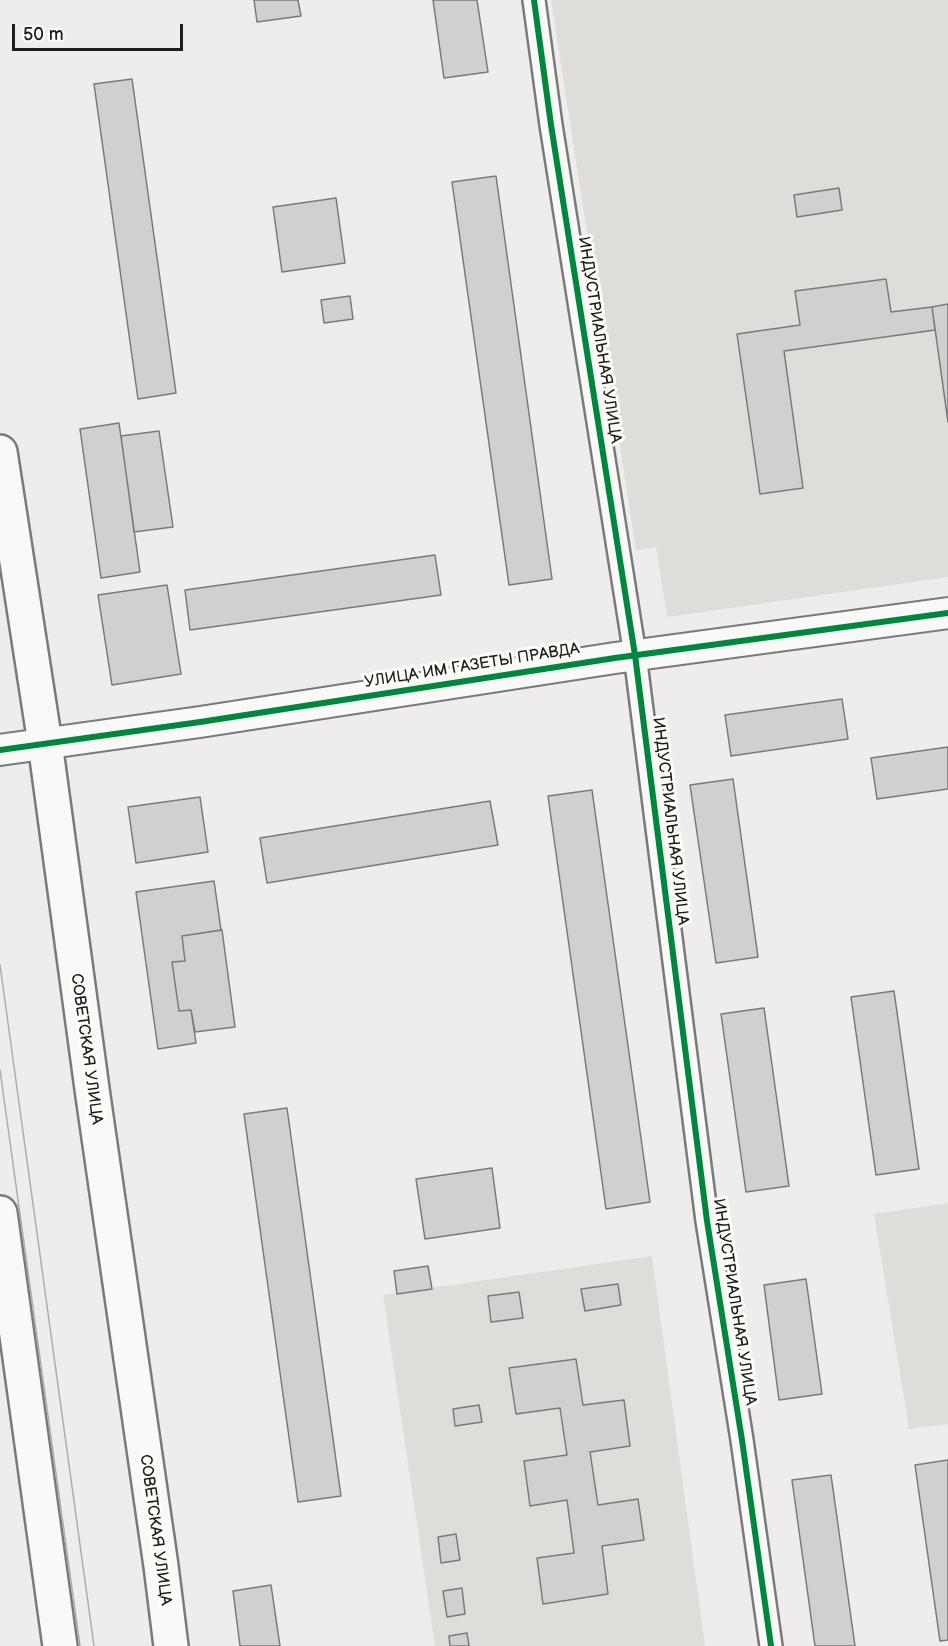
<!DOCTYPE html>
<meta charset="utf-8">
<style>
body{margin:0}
#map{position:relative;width:948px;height:1646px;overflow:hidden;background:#efedeb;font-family:"Balsamiq Sans",sans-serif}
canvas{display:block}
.scale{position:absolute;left:12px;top:24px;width:171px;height:27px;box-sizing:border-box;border:3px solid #1c1c1c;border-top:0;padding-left:8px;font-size:18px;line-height:21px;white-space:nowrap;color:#1c1c1c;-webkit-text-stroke:4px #fdfcf7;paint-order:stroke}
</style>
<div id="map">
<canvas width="948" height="1646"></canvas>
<div class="scale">50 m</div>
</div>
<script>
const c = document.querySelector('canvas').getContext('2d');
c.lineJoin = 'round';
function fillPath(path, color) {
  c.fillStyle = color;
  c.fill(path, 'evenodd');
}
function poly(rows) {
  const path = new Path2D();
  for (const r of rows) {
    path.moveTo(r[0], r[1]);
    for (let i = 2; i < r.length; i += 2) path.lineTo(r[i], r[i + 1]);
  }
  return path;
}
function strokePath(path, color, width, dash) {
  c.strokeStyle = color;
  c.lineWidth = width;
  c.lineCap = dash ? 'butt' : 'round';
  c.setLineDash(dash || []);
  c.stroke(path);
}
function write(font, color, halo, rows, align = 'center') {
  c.font = font + ' "Balsamiq Sans",sans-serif';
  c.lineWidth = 6;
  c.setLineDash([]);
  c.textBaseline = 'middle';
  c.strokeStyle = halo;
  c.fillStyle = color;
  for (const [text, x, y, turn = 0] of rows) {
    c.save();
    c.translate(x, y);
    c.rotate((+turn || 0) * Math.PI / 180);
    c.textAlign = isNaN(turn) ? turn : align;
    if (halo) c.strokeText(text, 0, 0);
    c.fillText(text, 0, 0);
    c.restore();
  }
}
const built = poly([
 [551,0,948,0,948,577,667,617,656,547,636,550],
 [948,1203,948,1424,909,1429,874,1214],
 [652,1256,705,1646,435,1646,383,1295]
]);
const building = poly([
 [254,0,298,0,301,16,257,22,254,0],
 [433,0,477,0,488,72,444,78,433,0],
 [132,79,176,393,138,399,94,84,132,79],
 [496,176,552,579,509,585,452,182,496,176],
 [839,188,842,210,797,217,794,195,839,188],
 [336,198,345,263,282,272,273,207,336,198],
 [886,279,891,312,932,307,935,330,784,351,803,488,760,494,737,334,800,325,795,291,886,279],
 [350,296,353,319,324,323,321,300,350,296],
 [948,304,948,422,932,307,948,304],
 [119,423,140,572,101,578,80,429,119,423],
 [159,431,173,527,134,532,121,436,159,431],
 [435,555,441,595,190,630,185,590,435,555],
 [167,585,181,674,112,685,98,595,167,585],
 [842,699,848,739,731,756,725,715,842,699],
 [948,747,948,789,877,799,871,758,948,747],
 [733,779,758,957,716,963,690,785,733,779],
 [592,790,650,1202,606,1209,548,796,592,790],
 [200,797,208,852,136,863,128,807,200,797],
 [490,801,498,845,267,883,260,838,490,801],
 [214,881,221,930,182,936,185,961,172,962,179,1011,191,1010,196,1043,158,1049,136,892,214,881],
 [222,930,235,1027,195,1032,191,1010,179,1011,172,962,185,961,182,936,222,930],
 [894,991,919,1169,876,1175,851,997,894,991],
 [764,1008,789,1186,746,1192,721,1014,764,1008],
 [287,1108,341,1496,298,1502,244,1114,287,1108],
 [492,1168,500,1228,425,1239,416,1179,492,1168],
 [428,1266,432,1289,397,1294,394,1271,428,1266],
 [806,1279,822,1394,779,1400,764,1285,806,1279],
 [618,1284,621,1305,585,1311,581,1289,618,1284],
 [519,1292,523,1318,491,1322,488,1296,519,1292],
 [576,1359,583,1405,624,1400,630,1446,590,1452,598,1505,638,1499,644,1540,602,1546,608,1594,543,1604,537,1558,574,1553,567,1500,530,1506,524,1461,567,1455,560,1408,516,1414,509,1368,576,1359],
 [479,1405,482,1422,455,1426,453,1409,479,1405],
 [948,1460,948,1640,940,1641,915,1465,948,1460],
 [831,1475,855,1646,815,1646,792,1480,831,1475],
 [456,1534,460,1560,441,1563,438,1537,456,1534],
 [271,1585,280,1646,240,1646,233,1591,271,1585],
 [462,1588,465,1614,447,1617,443,1591,462,1588],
 [467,1633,469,1646,450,1646,449,1636,467,1633]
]);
const street = poly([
 [534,0,551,125,635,655,707,1221,742,1440,771,1646]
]);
const secondary = poly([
 [0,750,200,722,615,658,948,613]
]);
const primary = poly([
 [0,452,45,743,93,1096,161,1566,171,1646],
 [0,1213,60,1646]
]);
const tram = poly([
 [0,965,94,1646],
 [0,1070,80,1646]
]);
const cycleway = poly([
 [534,0,551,125,635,655,707,1221,742,1440,771,1646],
 [0,750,200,722,615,658,948,613]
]);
const streetNames = [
 ["ИНДУСТРИАЛЬНАЯ УЛИЦА",599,340,81],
 ["УЛИЦА ИМ ГАЗЕТЫ ПРАВДА",472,666,-9],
 ["ИНДУСТРИАЛЬНАЯ УЛИЦА",670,821,83],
 ["СОВЕТСКАЯ УЛИЦА",86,1049,82],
 ["ИНДУСТРИАЛЬНАЯ УЛИЦА",734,1302,81],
 ["СОВЕТСКАЯ УЛИЦА",155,1530,82]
];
fillPath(built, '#dfddda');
fillPath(building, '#d1d0cf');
strokePath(building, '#7b7a79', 1.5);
strokePath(street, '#7b7a79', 26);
strokePath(secondary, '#7b7a79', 34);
strokePath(primary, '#7b7a79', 38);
strokePath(street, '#f9f9f7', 21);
strokePath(secondary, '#f9f9f7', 30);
strokePath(primary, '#f9f9f7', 33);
strokePath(tram, '#aeacab', 1.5);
strokePath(cycleway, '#00873e', 6);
write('16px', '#1c1c1c', '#fdfcf7', streetNames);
</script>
